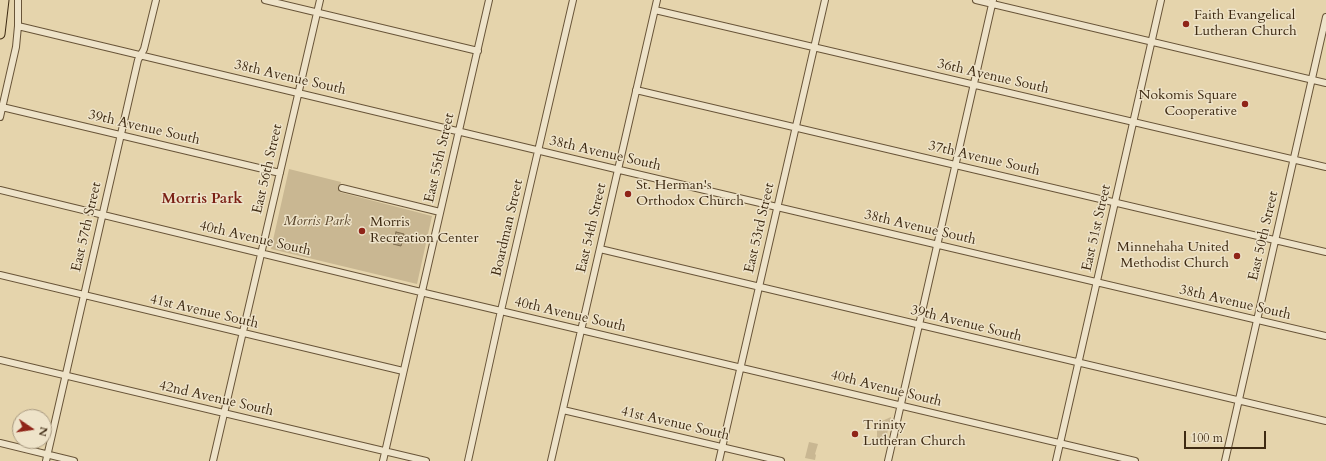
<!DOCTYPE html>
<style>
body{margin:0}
#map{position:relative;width:1326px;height:461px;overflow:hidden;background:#e5d4ac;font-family:Cardo,serif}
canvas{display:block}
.north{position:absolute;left:12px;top:409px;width:40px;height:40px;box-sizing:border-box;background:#eee3c9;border:1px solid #a89980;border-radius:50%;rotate:103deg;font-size:11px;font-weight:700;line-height:16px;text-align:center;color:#3e2a12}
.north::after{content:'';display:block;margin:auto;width:14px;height:18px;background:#8f2418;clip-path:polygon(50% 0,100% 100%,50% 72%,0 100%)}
.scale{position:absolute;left:1184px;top:431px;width:82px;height:18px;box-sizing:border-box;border:2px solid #3e2a12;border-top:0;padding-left:5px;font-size:12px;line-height:14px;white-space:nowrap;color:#3e2a12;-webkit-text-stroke:3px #eee3c9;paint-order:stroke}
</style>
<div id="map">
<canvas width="1326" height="461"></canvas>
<div class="north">N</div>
<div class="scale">100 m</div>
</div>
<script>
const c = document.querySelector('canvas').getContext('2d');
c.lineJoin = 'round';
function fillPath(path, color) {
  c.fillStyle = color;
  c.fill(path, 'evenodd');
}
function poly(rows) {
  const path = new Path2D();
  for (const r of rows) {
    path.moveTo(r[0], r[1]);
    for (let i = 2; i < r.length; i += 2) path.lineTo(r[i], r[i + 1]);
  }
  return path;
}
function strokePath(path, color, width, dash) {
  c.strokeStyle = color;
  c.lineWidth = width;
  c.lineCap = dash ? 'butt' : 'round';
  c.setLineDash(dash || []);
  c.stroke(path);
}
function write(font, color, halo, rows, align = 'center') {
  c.font = font + ' Cardo,serif';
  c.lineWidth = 3;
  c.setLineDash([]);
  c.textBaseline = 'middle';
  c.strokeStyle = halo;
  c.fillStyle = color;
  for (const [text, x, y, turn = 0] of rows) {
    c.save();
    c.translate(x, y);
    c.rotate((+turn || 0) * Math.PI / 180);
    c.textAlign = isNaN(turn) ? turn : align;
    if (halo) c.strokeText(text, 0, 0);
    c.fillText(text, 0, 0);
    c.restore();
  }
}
const green = poly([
 [289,169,341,182,339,192,432,216,417,284,271,249],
 [891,417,884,447,877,437,877,430,879,424,882,421],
 [809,442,818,444,815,454,816,455,815,460,805,458]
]);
const water = poly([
 [396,232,404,234,401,246,393,244,396,232]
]);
const minor = poly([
 [265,0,478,51],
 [976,0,1326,83],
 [655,10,1326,167],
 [18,26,624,171,1326,336],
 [636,90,1326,252],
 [2,107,280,173],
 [0,117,16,47,18,26,18,0],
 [342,188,440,212],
 [0,190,429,294,1135,461],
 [600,249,1326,421],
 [0,275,403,371],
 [0,360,426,461],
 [563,410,781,461],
 [0,443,74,461],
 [46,461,138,60,144,49,156,0],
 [213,461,320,0],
 [383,461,489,0],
 [468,461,500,315,573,0],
 [551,461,657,0],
 [719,461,825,0],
 [888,461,993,0],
 [1056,461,1161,0],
 [1225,461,1326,17]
]);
const highway = poly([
 [0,34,4,0]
]);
const markers = [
 [1186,24,4,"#8f2418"],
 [1245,104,4,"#8f2418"],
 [628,194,4,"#8f2418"],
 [362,231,4,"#8f2418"],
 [1237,256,4,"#8f2418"],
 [855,434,4,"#8f2418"]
];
const poiNames = [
 ["Faith Evangelical",1194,16],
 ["Lutheran Church",1194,32],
 ["Nokomis Square",1237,96,"right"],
 ["Cooperative",1237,112,"right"],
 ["St. Herman's",636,186],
 ["Orthodox Church",636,202],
 ["Morris",370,223],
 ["Recreation Center",370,239],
 ["Minnehaha United",1229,248,"right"],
 ["Methodist Church",1229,264,"right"],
 ["Trinity",863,426],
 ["Lutheran Church",863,442]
];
const streetNames = [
 ["36th Avenue South",993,77,13],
 ["38th Avenue South",290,78,13],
 ["39th Avenue South",144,128,13],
 ["38th Avenue South",605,154,13],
 ["East 55th Street",440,158,-77],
 ["37th Avenue South",984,159,13],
 ["East 56th Street",268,169,-77],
 ["East 57th Street",87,227,-77],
 ["Boardman Street",508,228,-77],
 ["East 54th Street",592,228,-77],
 ["East 53rd Street",760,228,-77],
 ["38th Avenue South",920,228,13],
 ["East 51st Street",1097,228,-77],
 ["East 50th Street",1264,236,-77],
 ["40th Avenue South",255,239,13],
 ["38th Avenue South",1235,303,13],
 ["41st Avenue South",204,312,13],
 ["40th Avenue South",570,315,13],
 ["39th Avenue South",966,324,14],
 ["40th Avenue South",886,389,14],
 ["42nd Avenue South",216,399,13],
 ["41st Avenue South",675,424,13]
];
const parkNames = [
 ["Morris Park",317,222]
];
const neighbourhoodNames = [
 ["Morris Park",202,200]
];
fillPath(green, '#c9b792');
fillPath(water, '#ac9a78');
strokePath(water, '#806d4f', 1);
strokePath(minor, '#685438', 8);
strokePath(highway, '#3e2a12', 11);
strokePath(minor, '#eee3c9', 6);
strokePath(highway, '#e5d4ac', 9);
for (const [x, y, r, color] of markers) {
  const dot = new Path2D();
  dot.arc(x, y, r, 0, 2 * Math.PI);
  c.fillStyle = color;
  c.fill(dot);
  strokePath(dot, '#eee3c9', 1.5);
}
write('14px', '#3e2a12', '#eee3c9', poiNames, 'left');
write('14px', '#3e2a12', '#eee3c9', streetNames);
write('italic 14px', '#5a462c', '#eee3c9', parkNames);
write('bold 15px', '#7a1f14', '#eee3c9', neighbourhoodNames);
</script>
